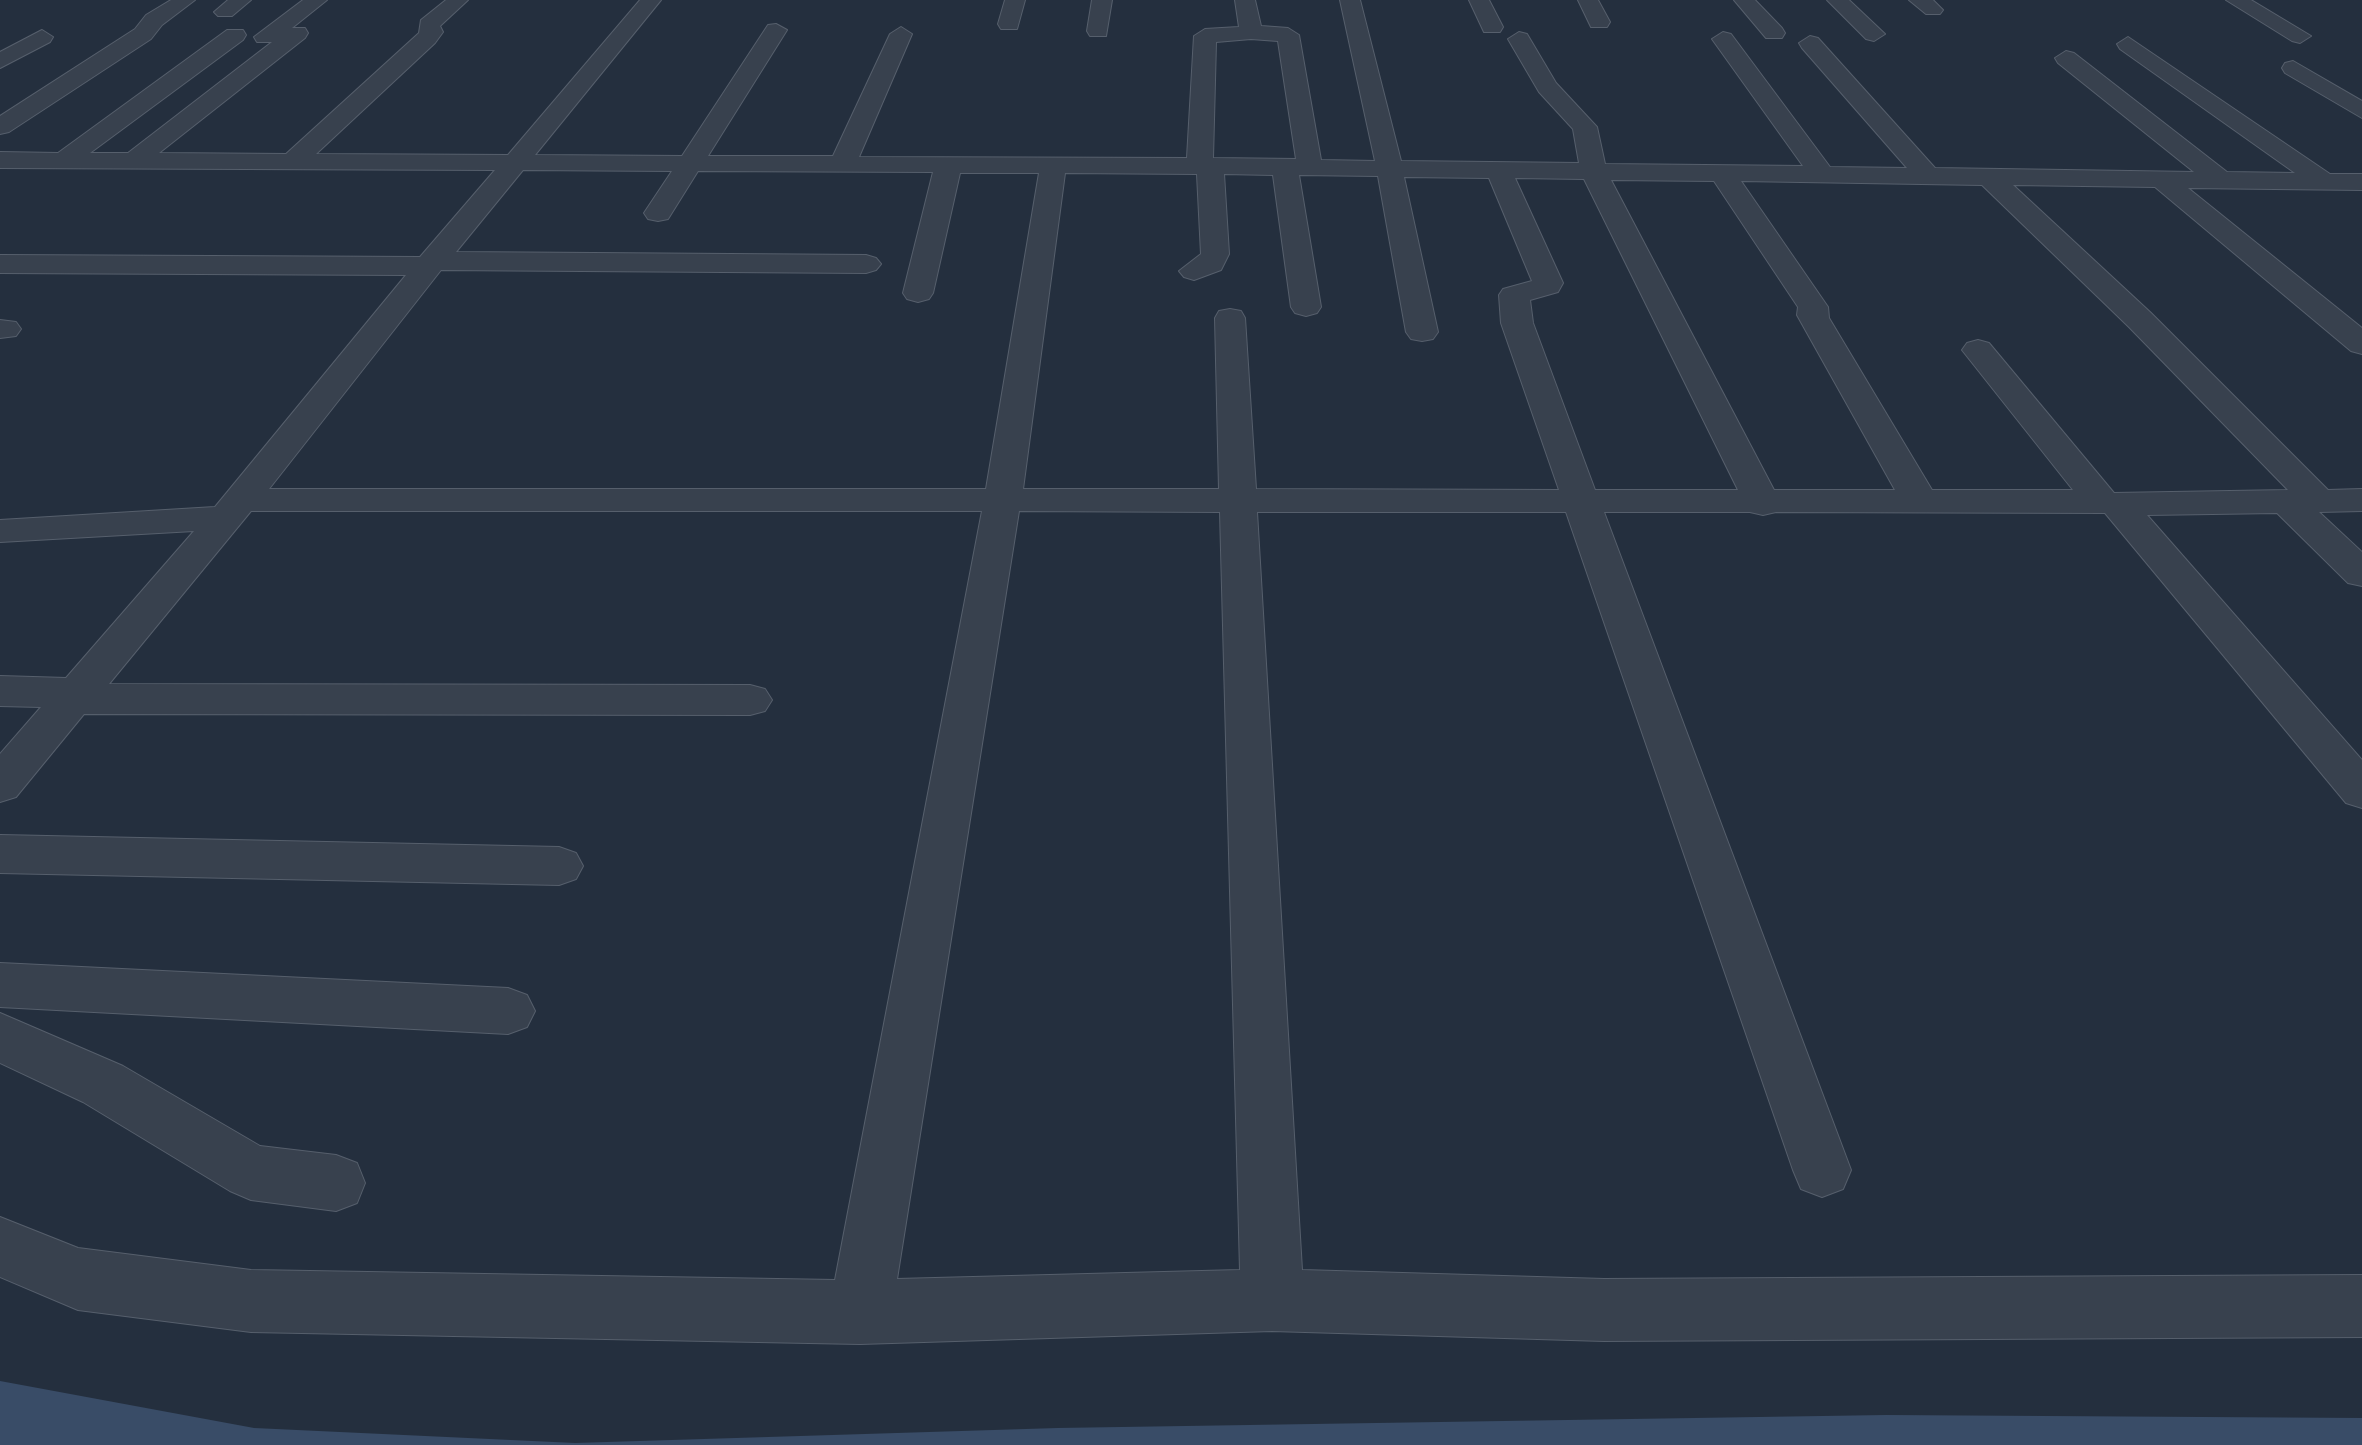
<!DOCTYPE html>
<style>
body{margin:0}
canvas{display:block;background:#242f3e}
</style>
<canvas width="2362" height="1445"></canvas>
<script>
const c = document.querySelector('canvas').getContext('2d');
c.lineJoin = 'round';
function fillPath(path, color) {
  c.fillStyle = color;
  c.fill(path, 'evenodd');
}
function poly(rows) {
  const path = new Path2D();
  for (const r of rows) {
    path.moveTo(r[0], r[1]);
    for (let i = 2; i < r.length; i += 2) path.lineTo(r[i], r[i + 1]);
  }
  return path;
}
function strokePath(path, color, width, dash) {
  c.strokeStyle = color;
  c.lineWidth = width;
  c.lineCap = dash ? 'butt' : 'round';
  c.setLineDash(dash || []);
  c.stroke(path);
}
const water = poly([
 [0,1381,254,1428,575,1443,1058,1428,1886,1415,2362,1418,2362,1445,0,1445]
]);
const minor = poly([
 [171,0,195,0,162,25,151,39,9,132,0,134,0,116,135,29,146,15,171,0],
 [228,0,251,0,232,16,218,16,214,12,228,0],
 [303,0,327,0,292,28,305,28,308,33,305,38,159,153,286,154,419,33,421,20,446,0,468,0,440,26,443,32,435,43,316,154,508,155,640,0,661,0,535,155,682,156,768,25,776,24,787,30,708,156,833,156,890,34,901,27,912,34,859,157,1187,158,1194,36,1205,29,1239,27,1235,0,1255,0,1261,26,1288,28,1299,35,1321,160,1375,161,1340,0,1360,0,1401,161,1579,163,1573,129,1539,92,1508,39,1519,32,1527,34,1556,83,1597,127,1605,164,1803,166,1712,39,1723,32,1731,34,1830,167,1907,168,1802,48,1799,43,1810,36,1818,38,1935,168,2194,172,2058,63,2055,58,2066,51,2074,53,2227,172,2295,173,2120,49,2117,44,2128,37,2330,174,2362,174,2362,190,2188,188,2362,328,2362,354,2351,351,2155,187,2013,185,2151,313,2328,490,2362,489,2362,511,2319,512,2362,552,2362,586,2348,583,2277,513,2147,515,2362,760,2362,808,2346,803,2105,513,1776,512,1763,515,1750,512,1604,512,1851,1170,1843,1189,1822,1197,1801,1189,1793,1170,1566,512,1257,512,1302,1270,1604,1279,2362,1275,2362,1337,1604,1341,1272,1331,860,1344,251,1332,78,1310,0,1277,0,1217,78,1248,251,1270,835,1280,982,511,251,511,109,684,750,685,765,689,772,700,765,711,750,715,84,714,16,797,0,802,0,754,41,707,0,706,0,676,66,678,194,531,0,542,0,520,215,507,406,275,0,273,0,255,420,257,495,170,0,168,0,152,58,153,227,30,243,30,246,35,243,40,90,153,128,153,272,42,257,42,254,37,303,0],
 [1251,39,1278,41,1296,159,1213,158,1216,42,1251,39],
 [523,170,672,171,644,213,648,219,658,221,668,219,698,171,933,172,903,293,907,299,918,302,929,299,933,293,960,173,1039,173,986,489,269,489,441,270,866,273,876,270,881,264,876,258,866,255,456,252,523,170],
 [1065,173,1197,174,1201,254,1179,271,1184,277,1194,280,1221,270,1229,254,1224,174,1273,175,1291,307,1295,313,1306,316,1317,313,1321,307,1299,175,1378,176,1406,332,1411,339,1422,341,1433,339,1438,332,1404,177,1489,178,1532,281,1503,289,1499,295,1501,323,1559,490,1256,489,1245,318,1241,311,1230,309,1219,311,1215,318,1219,489,1023,489,1065,173],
 [1515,178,1584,179,1738,490,1595,490,1533,323,1530,300,1558,292,1563,283,1515,178],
 [1611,180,1714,181,1798,307,1797,315,1895,490,1774,490,1611,180],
 [1741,181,1982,185,2129,327,2288,490,2114,493,1989,343,1978,340,1967,343,1962,350,2073,490,1932,490,1829,318,1828,307,1741,181],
 [1019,511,1220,512,1240,1270,897,1279,1019,511],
 [1005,0,1025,0,1017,29,1001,29,998,24,1005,0],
 [1092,0,1112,0,1106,36,1090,36,1087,31,1092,0],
 [1469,0,1489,0,1503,27,1500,32,1484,32,1469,0],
 [1578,0,1598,0,1610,22,1607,27,1591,27,1578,0],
 [1734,0,1755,0,1782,28,1785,33,1782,38,1766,38,1734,0],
 [1827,0,1849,0,1885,34,1874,41,1866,39,1827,0],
 [1909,0,1933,0,1943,10,1940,14,1926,14,1909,0],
 [2226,0,2251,0,2311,36,2300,43,2292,41,2226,0],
 [42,30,53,37,50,42,0,68,0,52,42,30],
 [2293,61,2362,101,2362,118,2285,73,2282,68,2285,63,2293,61],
 [0,320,16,322,21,329,16,336,0,338,0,320],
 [0,835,559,847,576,853,583,866,576,879,559,885,0,873,0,835],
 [0,963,508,988,527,995,535,1011,527,1027,508,1034,0,1007,0,963],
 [0,1013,123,1066,260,1146,336,1155,357,1163,365,1183,357,1203,336,1211,251,1200,230,1191,83,1102,0,1063,0,1013]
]);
fillPath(water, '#394c67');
strokePath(minor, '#565f6c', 2);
fillPath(minor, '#38414e');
</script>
